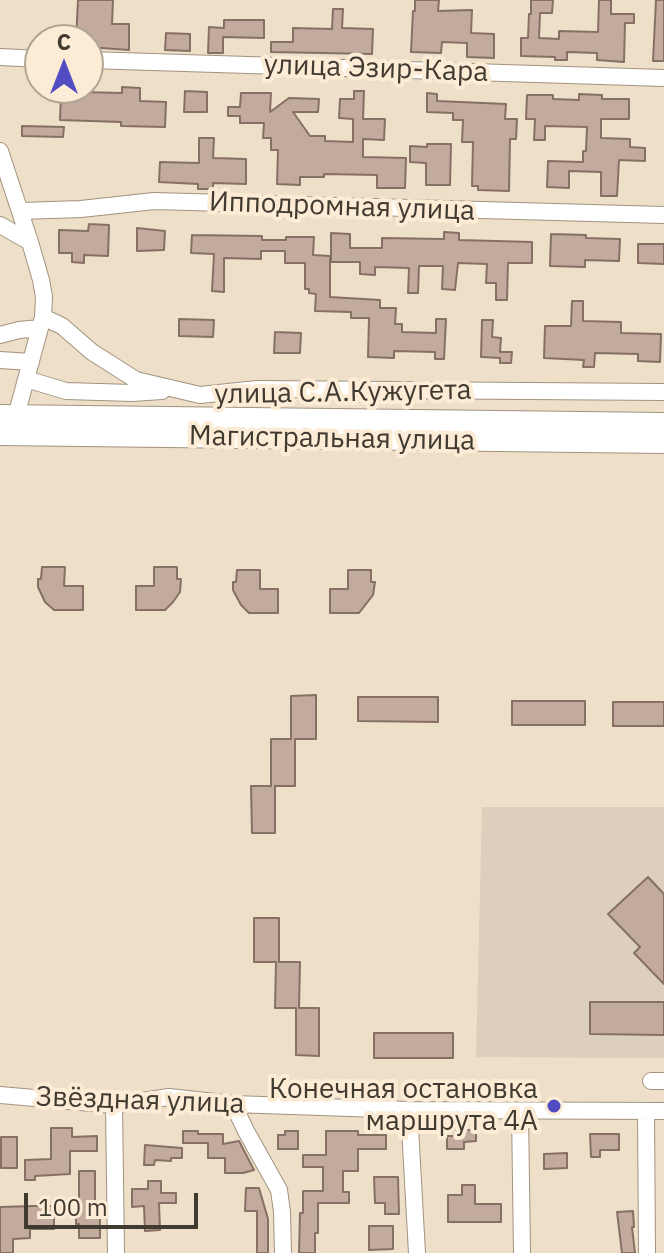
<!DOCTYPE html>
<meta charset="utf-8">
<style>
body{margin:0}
#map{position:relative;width:664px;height:1253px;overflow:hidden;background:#eedfc9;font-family:"IBM Plex Sans",sans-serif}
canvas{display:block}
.north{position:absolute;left:24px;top:24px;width:80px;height:80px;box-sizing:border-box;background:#fcecd6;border:2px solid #b1a594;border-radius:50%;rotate:0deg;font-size:22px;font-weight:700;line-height:32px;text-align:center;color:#403a31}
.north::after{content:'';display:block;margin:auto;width:28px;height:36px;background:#524cc3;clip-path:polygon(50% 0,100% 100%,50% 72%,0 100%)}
.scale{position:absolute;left:24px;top:1193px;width:174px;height:36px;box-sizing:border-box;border:4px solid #403a31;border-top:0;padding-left:10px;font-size:24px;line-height:28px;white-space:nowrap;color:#403a31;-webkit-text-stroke:6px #fcecd6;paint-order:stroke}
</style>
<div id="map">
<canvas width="664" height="1253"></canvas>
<div class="north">С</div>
<div class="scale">100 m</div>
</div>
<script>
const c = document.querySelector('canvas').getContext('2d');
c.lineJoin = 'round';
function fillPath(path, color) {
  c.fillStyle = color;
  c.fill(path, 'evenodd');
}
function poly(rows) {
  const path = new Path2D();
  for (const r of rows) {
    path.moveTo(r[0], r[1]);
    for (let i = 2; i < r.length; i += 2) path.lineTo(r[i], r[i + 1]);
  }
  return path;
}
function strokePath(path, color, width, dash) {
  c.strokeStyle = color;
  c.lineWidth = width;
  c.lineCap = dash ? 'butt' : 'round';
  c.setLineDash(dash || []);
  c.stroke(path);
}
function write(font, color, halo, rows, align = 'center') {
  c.font = font + ' "IBM Plex Sans",sans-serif';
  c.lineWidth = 8;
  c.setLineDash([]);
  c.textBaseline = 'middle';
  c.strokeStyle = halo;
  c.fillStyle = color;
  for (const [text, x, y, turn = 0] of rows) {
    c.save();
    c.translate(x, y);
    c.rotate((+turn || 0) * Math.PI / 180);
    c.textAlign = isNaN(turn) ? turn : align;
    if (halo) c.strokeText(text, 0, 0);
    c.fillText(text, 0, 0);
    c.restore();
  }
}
const education = poly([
 [482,807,664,807,664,1058,476,1057]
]);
const building = poly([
 [78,0,113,0,112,24,129,24,129,50,88,47,88,40,76,40,78,0],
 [415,0,439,0,438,11,472,10,471,33,494,34,494,58,467,57,467,43,442,42,441,53,411,52,413,11,415,11,415,0],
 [531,0,553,0,552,13,540,13,539,38,559,39,559,31,598,32,599,0,611,0,611,14,634,14,634,23,625,23,624,62,597,60,597,53,567,52,567,60,555,60,555,57,521,56,521,38,528,38,529,14,531,14,531,0],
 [656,0,664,0,664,61,653,61,656,0],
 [333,9,343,9,342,28,373,29,372,54,271,52,271,42,293,42,293,28,332,29,333,9],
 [224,20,264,20,264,38,223,37,223,53,208,53,209,27,224,28,224,20],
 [166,33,190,34,190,51,165,50,166,33],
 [122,87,140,88,140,101,166,102,165,127,121,126,121,122,60,120,61,94,81,95,81,92,122,93,122,87],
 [185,91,207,92,207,112,184,112,185,91],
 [354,91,364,91,363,119,385,119,384,140,363,139,363,157,406,158,405,188,377,188,377,175,324,174,324,177,300,177,300,185,277,184,278,150,271,150,271,138,263,138,264,123,240,123,240,116,228,116,228,107,240,107,241,93,271,93,270,112,289,98,319,99,318,112,293,112,310,136,325,136,325,141,353,142,353,119,339,118,340,99,354,99,354,91],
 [427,93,437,94,437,101,506,104,505,119,517,119,516,139,510,139,509,191,478,190,478,186,472,186,473,142,462,142,463,120,453,120,453,113,427,112,427,93],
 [579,94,602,95,602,99,629,99,629,119,601,119,601,138,630,139,630,147,645,148,645,161,619,160,617,196,601,196,601,172,569,171,569,188,547,187,548,161,583,162,583,151,586,151,587,127,545,126,545,140,534,140,535,119,526,119,527,95,553,95,553,99,579,100,579,94],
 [22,126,64,127,63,137,22,136,22,126],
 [199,138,214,138,213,158,246,159,246,184,213,183,213,189,198,189,198,184,159,182,160,162,199,163,199,138],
 [427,144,451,144,450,185,426,185,426,163,410,162,410,146,427,147,427,144],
 [89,224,109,225,108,256,84,255,84,263,72,262,72,253,59,253,59,230,88,231,89,224],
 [137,228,165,231,164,250,137,251,137,228],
 [444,232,459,233,459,240,532,242,532,263,508,263,507,300,496,300,496,283,486,283,487,264,458,263,455,290,442,289,443,266,419,266,418,293,408,293,409,268,375,267,375,275,360,274,360,262,331,262,331,233,350,234,350,248,382,248,382,238,444,239,444,232],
 [551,234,586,235,586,238,620,239,619,261,585,260,585,267,550,266,551,234],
 [192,235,262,236,262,240,286,240,286,237,314,237,313,255,330,256,330,297,380,300,380,308,396,308,395,324,402,324,402,332,436,333,436,319,446,319,444,359,435,359,435,352,394,351,394,358,368,357,369,318,351,318,351,312,315,311,316,294,309,293,309,289,305,289,305,263,285,263,285,251,261,251,261,259,224,258,224,292,212,291,214,254,191,253,192,235],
 [638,244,664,244,664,264,638,263,638,244],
 [572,301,583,301,583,321,621,322,621,333,661,334,660,362,638,361,638,354,595,353,594,367,583,367,584,360,544,358,545,326,571,326,572,301],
 [179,319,214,320,213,337,179,336,179,319],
 [482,320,493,320,492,337,501,338,500,352,512,352,511,363,500,363,500,358,481,357,482,320],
 [275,332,301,333,300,353,274,353,275,332],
 [42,567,65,567,64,586,83,586,83,610,54,610,45,602,38,587,38,579,41,579,42,567],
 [154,567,177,567,177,579,181,579,180,592,173,602,165,610,136,610,136,586,154,586,154,567],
 [237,570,260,570,260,589,278,589,278,613,249,613,241,605,233,590,233,582,236,582,237,570],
 [348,570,371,570,371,582,375,582,373,595,359,613,330,613,330,589,348,589,348,570],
 [316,695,316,739,295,739,295,786,275,786,275,833,252,833,251,786,271,786,271,739,291,739,291,696,316,695],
 [358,697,438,697,438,722,358,721,358,697],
 [512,701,585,701,585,725,512,725,512,701],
 [613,702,664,702,664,726,613,726,613,702],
 [648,877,664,894,664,984,634,953,640,947,608,914,648,877],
 [254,918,279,918,279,962,300,962,299,1008,319,1008,319,1056,296,1055,296,1008,275,1008,276,962,254,962,254,918],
 [590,1002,664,1002,664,1035,590,1034,590,1002],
 [374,1033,453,1033,453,1058,374,1058,374,1033],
 [51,1128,72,1128,72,1137,97,1136,97,1151,70,1151,70,1174,35,1176,35,1180,25,1180,25,1160,51,1159,51,1128],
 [454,1130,476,1130,476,1141,464,1142,464,1149,447,1149,447,1136,454,1136,454,1130],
 [183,1131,198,1131,198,1134,223,1134,223,1144,239,1141,254,1170,243,1173,225,1173,225,1158,208,1158,208,1143,183,1143,183,1131],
 [285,1131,298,1131,298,1149,278,1149,278,1135,285,1135,285,1131],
 [326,1131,358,1131,358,1135,386,1135,386,1149,358,1149,358,1171,343,1171,343,1192,349,1192,349,1203,318,1203,318,1233,315,1233,315,1253,299,1253,300,1213,303,1213,303,1191,323,1191,323,1167,303,1167,303,1155,326,1155,326,1131],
 [590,1134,619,1134,619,1150,600,1150,600,1157,591,1157,590,1134],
 [1,1137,17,1137,17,1168,1,1168,1,1137],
 [145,1145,182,1148,182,1158,171,1158,171,1161,155,1160,154,1165,144,1165,145,1145],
 [567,1153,567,1168,544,1169,544,1154,567,1153],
 [79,1171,95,1171,95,1205,100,1205,100,1238,79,1238,79,1224,76,1224,76,1205,79,1205,79,1171],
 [374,1177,398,1177,399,1214,385,1214,385,1203,375,1203,374,1177],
 [148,1181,161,1181,161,1193,176,1193,176,1203,159,1203,160,1230,145,1231,144,1206,132,1207,132,1189,148,1189,148,1181],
 [462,1185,475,1185,475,1204,501,1204,501,1222,448,1222,448,1195,462,1195,462,1185],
 [246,1188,259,1188,268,1219,268,1253,257,1253,257,1211,245,1211,246,1188],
 [33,1206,54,1206,54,1229,30,1229,30,1238,13,1239,13,1253,0,1253,0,1207,33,1206],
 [633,1211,634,1227,632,1227,635,1253,622,1253,617,1212,633,1211],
 [369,1226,393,1226,393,1249,369,1250,369,1226]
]);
const minor = poly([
 [0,57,40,59],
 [88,60,664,78],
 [0,151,30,242,41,280,44,297,43,317,16,416,16,427],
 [21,211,81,209,154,201,664,215],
 [0,225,30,242],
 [43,317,62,326,92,352,136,380,200,395,257,389,664,392],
 [0,335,19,330,40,328],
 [0,360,31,362],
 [26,379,66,391,132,393,162,391],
 [651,1081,664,1081],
 [0,1095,114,1105,169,1097,233,1104,409,1110,664,1111],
 [233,1104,246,1131,279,1190,282,1212,283,1253],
 [114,1105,116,1253],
 [409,1110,417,1253],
 [520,1111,522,1253],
 [646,1111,647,1253]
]);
const major = poly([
 [0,415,664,423],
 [0,435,664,443]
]);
const markers = [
 [554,1106,8,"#524cc3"]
];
const streetNames = [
 ["улица Эзир-Кара",376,69,2],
 ["Ипподромная улица",342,207,2],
 ["улица С.А.Кужугета",343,393,-1],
 ["Магистральная улица",332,439,1],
 ["Звёздная улица",140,1101,2]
];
const poiNames = [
 ["Конечная остановка",538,1090],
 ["маршрута 4А",538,1122]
];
fillPath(education, '#dcd0bc');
fillPath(building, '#c2aa9d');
strokePath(building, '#867064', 2);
strokePath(minor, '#a2937f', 18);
strokePath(major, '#a2937f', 22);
strokePath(minor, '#fff', 16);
strokePath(major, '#fff', 20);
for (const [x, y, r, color] of markers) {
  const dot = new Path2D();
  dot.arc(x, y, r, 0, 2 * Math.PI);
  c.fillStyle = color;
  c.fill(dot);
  strokePath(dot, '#fcecd6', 3);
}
write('28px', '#403a31', '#fcecd6', streetNames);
write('28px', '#403a31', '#fcecd6', poiNames, 'right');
</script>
